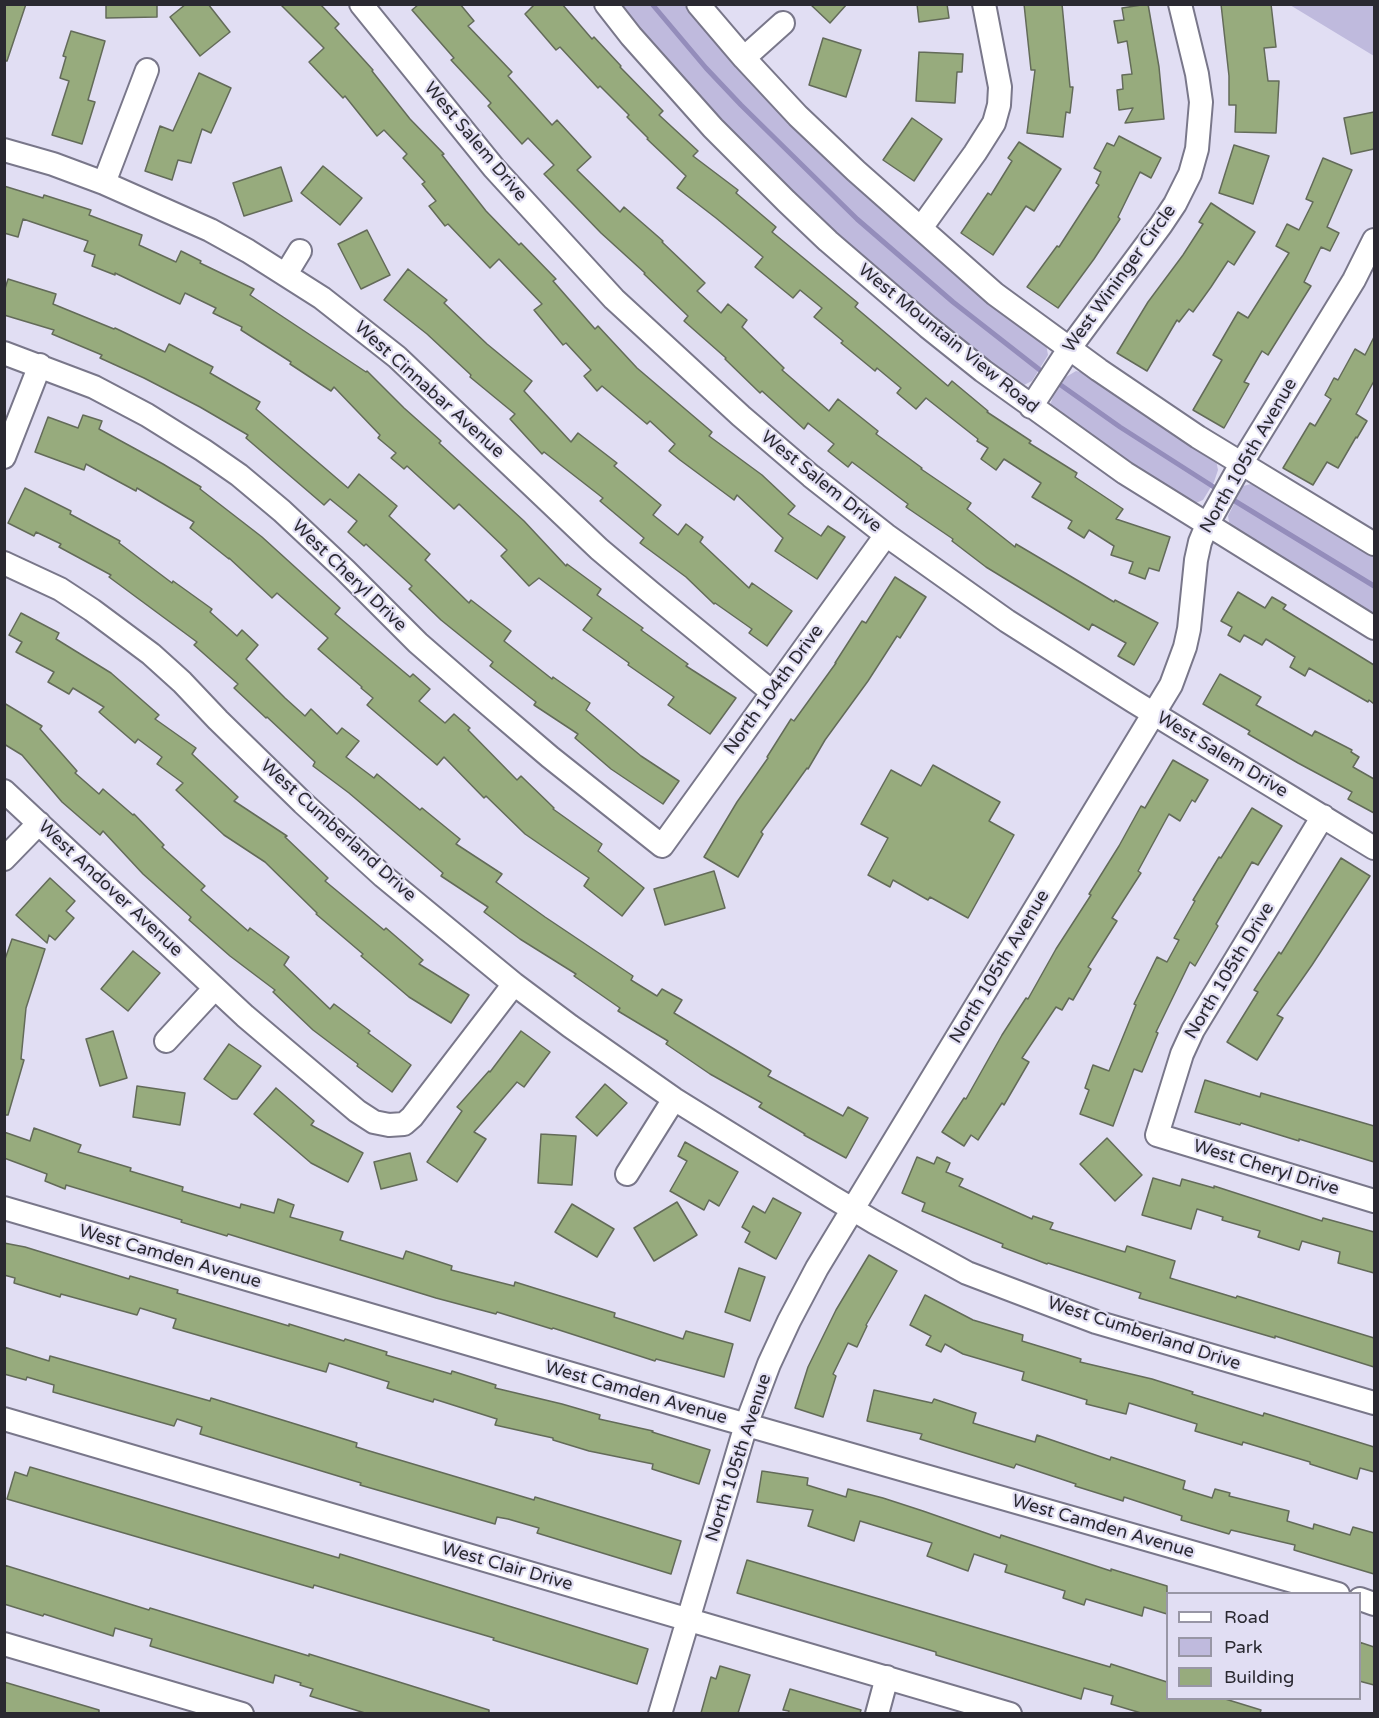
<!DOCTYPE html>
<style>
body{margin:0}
#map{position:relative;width:1379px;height:1718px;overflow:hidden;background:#e1def3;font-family:"Varela Round",sans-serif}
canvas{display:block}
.frame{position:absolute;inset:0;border:6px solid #2a2931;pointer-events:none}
.legend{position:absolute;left:1166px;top:1592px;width:195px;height:108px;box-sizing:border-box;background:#e1def3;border:2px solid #9896a5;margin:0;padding:8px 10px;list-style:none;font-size:18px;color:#2a2931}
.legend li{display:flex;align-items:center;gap:12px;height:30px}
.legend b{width:30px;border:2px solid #9896a5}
</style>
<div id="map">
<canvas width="1379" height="1718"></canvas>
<div class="frame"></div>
<ul class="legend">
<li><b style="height:8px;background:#fff"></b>Road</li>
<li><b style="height:16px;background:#bfbadd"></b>Park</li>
<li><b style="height:16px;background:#97ab7d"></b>Building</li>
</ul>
</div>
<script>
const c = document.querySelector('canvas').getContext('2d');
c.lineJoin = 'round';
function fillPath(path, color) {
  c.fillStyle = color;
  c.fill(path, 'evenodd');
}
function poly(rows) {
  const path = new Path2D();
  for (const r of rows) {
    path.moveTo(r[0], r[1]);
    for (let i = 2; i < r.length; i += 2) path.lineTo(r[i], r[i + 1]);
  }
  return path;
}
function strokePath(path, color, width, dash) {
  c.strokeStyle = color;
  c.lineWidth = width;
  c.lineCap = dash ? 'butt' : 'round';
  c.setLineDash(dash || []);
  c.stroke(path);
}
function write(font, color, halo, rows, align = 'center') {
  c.font = font + ' "Varela Round",sans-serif';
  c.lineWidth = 4.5;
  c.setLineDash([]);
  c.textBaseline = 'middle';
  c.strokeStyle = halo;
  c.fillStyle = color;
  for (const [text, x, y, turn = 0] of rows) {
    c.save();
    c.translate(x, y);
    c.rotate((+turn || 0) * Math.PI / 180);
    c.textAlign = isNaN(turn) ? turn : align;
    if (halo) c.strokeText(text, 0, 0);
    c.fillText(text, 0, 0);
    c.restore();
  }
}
const green = poly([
 [613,5,684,5,739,66,1046,344,1048,355,1032,381,1020,387,1011,384,785,192],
 [1290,5,1374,5,1374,56],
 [1076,371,1088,374,1216,460,1218,470,1214,482,1203,500,1191,505,1186,503,1050,405,1053,397,1066,377],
 [1251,484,1267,490,1374,556,1374,619,1230,528,1228,516,1243,486]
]);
const stream = poly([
 [652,4,706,68,741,105,857,219,953,302,1045,374],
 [1055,381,1120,427,1220,491],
 [1230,498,1374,586]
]);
const building = poly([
 [4,4,26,4,7,61,4,61,4,4],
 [106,4,157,4,157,17,106,18,106,4],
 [186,4,208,4,230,32,200,56,170,17,186,4],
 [280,4,320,4,339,24,335,28,373,70,372,71,410,119,444,154,442,155,486,211,519,245,521,243,556,279,553,281,595,329,598,326,637,368,712,432,709,436,762,475,795,506,788,514,821,536,828,526,845,537,817,579,775,551,783,538,737,495,734,500,680,460,669,451,675,444,650,421,647,424,602,386,597,391,584,376,591,370,566,343,563,345,534,310,542,304,499,259,490,268,448,224,445,226,429,206,436,201,422,184,425,182,403,158,407,154,384,130,377,136,345,96,343,98,309,62,324,48,280,4],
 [419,4,460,4,474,21,468,26,512,72,508,76,552,125,557,120,591,157,577,170,620,212,624,207,663,241,662,242,705,283,697,291,721,313,728,304,747,320,742,327,784,368,782,370,829,411,838,399,878,431,876,434,922,468,921,469,971,503,967,509,1015,547,1016,544,1114,602,1115,600,1158,623,1134,665,1118,656,1126,643,1092,624,1089,630,986,567,952,541,953,539,906,507,908,504,852,462,848,467,828,451,834,444,808,423,804,429,762,391,760,393,725,359,726,358,684,321,688,316,644,274,645,273,601,233,544,174,554,165,528,138,522,144,488,106,491,103,451,60,454,58,412,10,419,4],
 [535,4,562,4,592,39,594,37,621,66,620,67,663,111,659,115,698,151,693,156,738,190,736,193,776,227,772,232,858,303,855,307,948,386,952,381,988,411,987,412,1031,441,1029,443,1077,473,1075,477,1123,509,1116,519,1170,537,1159,571,1149,568,1145,579,1129,573,1133,562,1111,555,1114,546,1089,530,1084,538,1068,528,1072,521,1032,497,1041,483,1004,459,996,470,981,459,988,448,977,441,978,439,926,398,916,409,897,393,901,388,877,368,875,371,841,343,843,341,814,317,822,308,800,290,793,298,755,267,763,257,716,218,677,188,686,176,647,139,648,138,627,117,629,115,600,86,598,88,560,47,556,50,525,14,535,4],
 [810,4,847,4,830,23,810,4],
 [917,4,947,4,949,18,919,22,917,4],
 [1024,4,1062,4,1070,87,1073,87,1070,113,1066,112,1063,137,1027,133,1035,70,1031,70,1024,4],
 [1148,4,1159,67,1164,119,1125,123,1133,108,1119,110,1117,90,1123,89,1122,75,1132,74,1127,41,1118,43,1114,21,1124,20,1122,8,1148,4],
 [1221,4,1271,4,1276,47,1264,48,1268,81,1279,81,1276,133,1235,132,1236,105,1229,105,1229,76,1221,4],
 [71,31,105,41,88,100,95,102,82,144,52,135,69,81,60,78,66,57,63,56,71,31],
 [823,38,861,50,846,97,809,85,823,38],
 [919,52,963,54,962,72,957,72,955,103,916,101,919,52],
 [199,73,231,88,211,133,202,129,191,163,178,160,172,180,145,171,160,126,173,131,199,73],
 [1374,112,1374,149,1351,154,1344,118,1374,112],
 [912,118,942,139,914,181,883,160,912,118],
 [1119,136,1161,158,1151,178,1140,172,1118,217,1120,219,1094,259,1058,308,1027,287,1057,246,1059,247,1099,185,1096,183,1101,172,1094,168,1107,143,1114,146,1119,136],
 [1019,142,1061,169,1034,211,1026,206,993,255,961,233,988,193,991,195,1012,161,1008,158,1019,142],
 [1234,145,1269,156,1253,204,1219,193,1234,145],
 [1323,158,1352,170,1327,227,1339,233,1330,251,1321,247,1304,282,1311,286,1268,355,1262,351,1244,382,1249,384,1224,428,1193,410,1222,360,1213,355,1238,312,1248,318,1289,253,1276,246,1287,224,1299,230,1313,202,1306,199,1323,158],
 [323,166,362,198,340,225,301,193,323,166],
 [281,167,292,201,244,216,233,183,281,167],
 [4,186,43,198,44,195,91,210,89,215,142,235,139,245,176,262,181,251,201,261,200,263,254,289,250,295,366,372,367,371,404,408,441,441,439,443,524,521,566,566,567,564,601,589,597,595,643,628,641,630,688,664,686,666,736,698,710,734,668,705,674,697,628,665,629,663,583,630,592,618,539,578,529,586,501,556,507,550,459,504,454,509,407,466,404,469,391,458,396,453,378,438,380,435,334,387,331,391,290,364,291,362,241,330,242,327,213,313,216,308,185,293,180,304,115,273,115,275,92,266,95,255,84,251,88,241,23,219,18,237,4,233,4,186],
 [1211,203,1255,232,1234,265,1228,261,1211,287,1193,312,1189,309,1179,322,1177,320,1147,371,1117,353,1148,302,1183,255,1203,224,1199,222,1211,203],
 [367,230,390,275,361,289,338,244,367,230],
 [408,269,447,300,444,303,487,344,532,381,524,391,571,442,578,433,617,463,614,466,661,505,653,515,678,535,686,524,703,537,700,542,749,588,752,583,792,611,767,646,749,633,752,629,715,603,714,604,686,577,640,543,644,538,600,501,603,498,544,452,542,454,510,419,515,414,470,377,471,375,427,334,384,300,408,269],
 [8,279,56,294,53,304,114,329,115,328,165,352,169,344,213,367,210,373,260,402,256,409,348,488,359,474,397,506,389,516,430,554,425,560,469,603,471,600,511,631,504,641,552,679,553,677,590,703,586,710,641,756,679,781,663,804,611,769,575,738,578,734,534,705,536,702,490,666,493,662,441,620,409,589,412,586,366,544,364,546,348,532,357,521,330,499,324,505,246,438,248,435,200,407,144,378,100,358,102,355,52,334,54,330,4,315,4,292,8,279],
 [1374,337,1374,381,1356,414,1367,421,1357,438,1356,437,1338,468,1327,462,1313,485,1283,468,1310,423,1315,426,1331,399,1325,395,1334,378,1338,380,1355,349,1365,355,1374,337],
 [83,415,102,421,99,429,163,464,201,487,200,489,262,537,340,608,335,614,410,677,413,674,430,689,419,701,445,723,454,714,470,728,468,730,517,780,521,776,554,808,553,809,602,844,598,851,644,888,622,916,584,886,589,878,525,834,486,796,484,798,444,757,437,765,367,705,373,698,361,688,362,687,318,649,328,638,277,593,272,598,229,558,229,559,190,528,194,522,137,488,136,491,86,464,84,470,35,452,48,417,78,428,83,415],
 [25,488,71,511,70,514,120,541,119,543,172,583,173,581,212,609,210,612,237,636,242,630,258,645,246,659,285,698,305,716,311,709,337,734,342,728,359,741,346,757,374,778,377,774,420,810,422,808,460,839,456,844,502,874,496,882,545,917,633,976,631,980,657,996,662,989,682,1000,674,1013,771,1071,768,1076,843,1116,848,1107,868,1118,846,1158,804,1135,805,1134,759,1107,762,1103,710,1074,666,1044,668,1041,618,1011,620,1008,574,976,576,974,520,939,484,912,488,907,441,876,443,873,349,793,313,766,315,762,267,717,266,718,234,688,238,684,194,645,197,642,109,577,111,575,59,547,61,544,36,532,34,536,8,523,25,488],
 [895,577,926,597,900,638,897,636,868,681,825,740,808,769,807,768,761,832,763,834,738,877,704,857,737,802,768,758,767,757,791,719,794,721,836,663,835,663,862,621,866,623,895,577],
 [1238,592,1265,608,1272,597,1286,605,1283,609,1374,665,1374,704,1369,700,1368,702,1309,668,1305,676,1290,667,1295,657,1266,639,1262,645,1244,635,1240,642,1228,635,1232,627,1221,621,1238,592],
 [21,613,59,633,56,639,111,673,159,715,155,719,196,748,192,754,238,797,234,801,287,836,285,837,328,878,325,881,384,930,386,928,423,960,419,964,469,995,451,1023,409,997,361,956,363,954,316,914,317,913,265,862,224,835,176,790,183,783,157,764,162,757,138,739,135,743,99,712,104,707,73,688,69,694,48,682,54,672,16,652,22,642,9,635,21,613],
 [1220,674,1261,697,1256,705,1312,736,1315,731,1352,750,1351,752,1359,757,1353,767,1374,779,1374,813,1348,799,1352,792,1298,763,1248,734,1250,731,1203,704,1220,674],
 [4,703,42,726,40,729,77,771,75,773,99,794,103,789,133,815,134,814,164,845,162,847,205,886,201,890,248,931,250,928,289,957,284,965,330,1009,334,1004,370,1031,368,1033,411,1065,392,1092,357,1066,358,1064,313,1030,273,992,275,990,230,956,189,920,191,917,143,874,103,831,100,835,62,802,22,755,4,744,4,703],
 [1173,760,1208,780,1195,802,1192,800,1180,821,1169,814,1138,871,1141,873,1112,918,1117,921,1088,967,1091,969,1073,1000,1069,998,1062,1010,1056,1007,1022,1058,1029,1062,1004,1105,1002,1103,978,1140,971,1135,964,1146,942,1132,964,1098,966,1099,1002,1035,1026,998,1028,999,1056,949,1091,895,1089,894,1119,846,1141,806,1145,808,1173,760],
 [933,765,1000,802,989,821,1014,835,968,918,930,897,928,900,893,880,890,887,868,875,888,838,861,824,891,770,921,786,933,765],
 [1252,808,1282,826,1258,865,1252,862,1216,924,1218,926,1195,966,1190,962,1156,1032,1158,1033,1142,1072,1134,1069,1113,1126,1080,1114,1089,1090,1085,1088,1093,1065,1109,1071,1136,1005,1134,1004,1157,957,1167,962,1179,940,1174,938,1195,901,1193,900,1219,857,1221,858,1252,808],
 [1341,858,1370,876,1312,965,1277,1015,1283,1018,1257,1060,1227,1042,1258,992,1254,990,1279,952,1281,954,1341,858],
 [714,871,725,908,665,925,654,889,714,871],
 [50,878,75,901,66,911,74,918,55,940,49,935,47,943,16,915,50,878],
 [12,939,45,949,26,1008,21,1059,24,1060,8,1115,4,1115,4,962,12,939],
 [133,951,160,973,128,1011,101,989,133,951],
 [113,1031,127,1078,100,1086,86,1039,113,1031],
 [521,1031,550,1052,524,1087,517,1082,474,1132,486,1139,457,1182,427,1162,462,1111,457,1107,489,1071,490,1072,521,1031],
 [229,1044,261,1066,237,1099,232,1099,204,1079,229,1044],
 [1205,1080,1260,1097,1261,1093,1374,1126,1374,1162,1299,1139,1299,1141,1241,1123,1240,1125,1195,1112,1205,1080],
 [605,1084,627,1103,597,1136,576,1117,605,1084],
 [137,1086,185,1093,180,1125,133,1117,137,1086],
 [276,1088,314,1121,311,1125,363,1153,348,1182,311,1163,254,1114,276,1088],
 [34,1128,81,1145,78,1152,131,1168,130,1171,183,1187,182,1191,240,1208,241,1204,274,1213,278,1199,294,1205,290,1217,343,1232,340,1240,403,1259,406,1251,452,1266,451,1270,514,1286,515,1282,615,1313,614,1317,683,1339,686,1331,733,1344,724,1377,656,1359,655,1361,553,1328,552,1329,497,1312,496,1314,436,1298,228,1234,227,1236,181,1222,182,1220,66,1185,65,1189,45,1181,47,1174,4,1158,4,1132,30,1141,34,1128],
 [541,1134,576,1136,572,1185,538,1183,541,1134],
 [1107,1138,1142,1175,1115,1201,1080,1164,1107,1138],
 [685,1142,738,1172,719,1206,709,1200,704,1210,670,1191,687,1161,678,1156,685,1142],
 [410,1153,417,1180,381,1189,374,1162,410,1153],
 [917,1157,934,1164,937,1157,950,1163,946,1172,963,1179,959,1186,1032,1219,1033,1216,1053,1223,1050,1229,1125,1252,1127,1246,1175,1261,1170,1278,1236,1298,1237,1296,1374,1338,1374,1367,1275,1336,1275,1338,1139,1298,1141,1293,1048,1263,1047,1264,1002,1247,1003,1244,922,1211,925,1203,902,1193,917,1157],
 [1153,1178,1180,1186,1182,1179,1214,1188,1214,1186,1322,1221,1323,1218,1374,1232,1374,1273,1338,1263,1340,1252,1302,1241,1299,1250,1258,1237,1260,1231,1222,1220,1223,1217,1197,1209,1191,1229,1142,1215,1153,1178],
 [773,1198,801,1213,776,1259,745,1242,750,1232,742,1227,753,1206,765,1213,773,1198],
 [677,1202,697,1235,654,1261,634,1228,677,1202],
 [572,1204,614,1229,597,1257,555,1232,572,1204],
 [4,1243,25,1247,129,1279,130,1276,178,1290,177,1293,235,1310,289,1326,289,1324,344,1341,345,1339,387,1352,386,1355,451,1374,452,1371,496,1385,495,1388,562,1404,600,1415,599,1419,653,1431,652,1432,710,1450,699,1484,652,1469,653,1464,589,1451,553,1440,553,1438,495,1425,497,1419,434,1399,433,1402,387,1388,389,1382,329,1363,326,1372,173,1328,176,1319,140,1308,137,1315,61,1294,60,1297,14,1283,15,1278,4,1275,4,1243],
 [869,1255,897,1271,866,1325,867,1326,857,1347,848,1343,833,1374,836,1376,823,1417,795,1408,808,1367,836,1310,869,1255],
 [739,1268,765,1277,750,1321,725,1312,739,1268],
 [925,1295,973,1320,1023,1335,1022,1341,1081,1359,1080,1362,1152,1379,1193,1392,1192,1394,1263,1416,1264,1413,1374,1447,1374,1472,1360,1468,1357,1479,1310,1464,1310,1462,1243,1442,1242,1445,1195,1431,1197,1424,1129,1403,1126,1414,1086,1404,1087,1400,1022,1380,1024,1372,963,1354,945,1344,941,1352,926,1345,931,1336,910,1325,925,1295],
 [4,1347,49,1361,50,1356,210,1401,211,1398,357,1443,356,1447,534,1500,535,1497,681,1541,671,1574,537,1533,539,1528,508,1519,497,1517,495,1524,360,1485,361,1483,200,1434,202,1427,177,1419,174,1426,53,1392,54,1385,27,1377,26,1380,4,1374,4,1347],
 [874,1390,932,1403,934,1399,976,1413,973,1423,1035,1442,1037,1435,1110,1460,1111,1457,1185,1481,1183,1489,1212,1498,1215,1489,1230,1493,1229,1496,1289,1511,1287,1521,1313,1529,1314,1524,1350,1535,1353,1527,1374,1533,1374,1574,1294,1550,1295,1545,1231,1530,1229,1534,1181,1520,1182,1516,1124,1497,1123,1501,1075,1486,1076,1484,1016,1464,1014,1468,920,1439,922,1434,867,1421,874,1390],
 [30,1467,339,1558,340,1554,648,1649,637,1684,493,1640,494,1638,314,1585,313,1588,7,1499,15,1472,27,1476,30,1467],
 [762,1471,808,1478,807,1485,846,1497,848,1489,883,1498,923,1511,1000,1538,1001,1535,1111,1571,1111,1569,1167,1586,1167,1614,1144,1607,1142,1616,1086,1599,1084,1605,1063,1598,1065,1591,1005,1572,1007,1565,974,1554,968,1571,927,1556,932,1543,860,1521,854,1541,808,1526,813,1510,757,1502,762,1471],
 [747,1560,1110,1667,1111,1664,1167,1682,1167,1698,1222,1698,1261,1710,1260,1713,1141,1713,1111,1704,1113,1696,1084,1688,1081,1699,936,1655,936,1652,737,1593,747,1560],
 [4,1565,149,1610,150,1608,309,1656,309,1654,489,1710,489,1713,365,1713,310,1696,313,1689,300,1685,301,1683,275,1675,273,1683,150,1646,152,1639,115,1628,113,1636,44,1614,43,1616,4,1604,4,1565],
 [1359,1642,1374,1647,1374,1685,1359,1681,1359,1642],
 [720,1666,750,1675,738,1713,701,1713,711,1677,716,1679,720,1666],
 [4,1682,99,1710,99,1713,4,1713,4,1682],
 [790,1689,861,1710,860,1713,788,1713,789,1711,783,1710,790,1689]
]);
const minor = poly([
 [361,4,494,168,614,299,741,416,811,476,886,535,1007,621,1133,701,1374,848],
 [606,4,631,36,713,128,786,201,828,241,928,327,983,371,1125,473,1374,628],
 [698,4,744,58,798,116,856,171,995,294,1099,370,1198,437,1374,544],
 [744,58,783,23],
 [4,150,53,164,104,183,210,230,248,251,322,298,397,357,599,549,650,592,772,692],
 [104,183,147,70],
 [921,228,975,153,994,123,999,105,1000,87,984,4],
 [286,274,300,251],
 [4,353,94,387,147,415,203,450,239,475,282,511,345,570,418,643,481,698,550,757,662,846,886,535],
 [1031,407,1069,349,1161,225,1175,204,1190,174,1197,149,1201,102,1197,74,1180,4],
 [4,457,40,365],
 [4,563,60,589,92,610,151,654,182,682,218,720,303,803,383,876,514,984,570,1026,674,1099,832,1197,874,1222,967,1273,1096,1322,1374,1403],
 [4,791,245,1016,357,1111,374,1122,389,1125,404,1124,412,1117,514,984],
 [1323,816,1193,1030,1182,1054,1157,1135,1374,1201],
 [4,859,39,823],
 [166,1041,215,988],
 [627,1174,674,1099],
 [4,1208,719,1417,1338,1594],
 [4,1419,1010,1714],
 [1360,1599,1374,1604],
 [4,1644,242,1714],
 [660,1714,746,1425,769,1364,789,1321,817,1268,1171,685,1185,647,1189,629,1196,560,1200,542,1207,525,1241,464,1354,280,1374,240],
 [877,1714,887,1677]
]);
const streetNames = [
 ["West Salem Drive",475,142,50],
 ["West Wininger Circle",1120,279,-54],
 ["West Mountain View Road",948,339,39],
 ["West Cinnabar Avenue",429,390,42],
 ["North 105th Avenue",1249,456,-60],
 ["West Salem Drive",821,482,39],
 ["West Cheryl Drive",349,576,44],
 ["North 104th Drive",774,690,-54],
 ["West Salem Drive",1222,755,31],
 ["West Cumberland Drive",338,831,42],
 ["West Andover Avenue",110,889,43],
 ["North 105th Avenue",1000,967,-59],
 ["North 105th Drive",1230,971,-59],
 ["West Cheryl Drive",1266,1168,17],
 ["West Camden Avenue",170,1257,16],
 ["West Cumberland Drive",1144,1334,18],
 ["West Camden Avenue",636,1393,16],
 ["North 105th Avenue",739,1458,-72],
 ["West Camden Avenue",1103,1527,16],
 ["West Clair Drive",507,1567,16]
];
fillPath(green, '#bfbadd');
strokePath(stream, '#948dbb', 5);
fillPath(building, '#97ab7d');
strokePath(building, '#636b59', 1.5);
strokePath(minor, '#79778a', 26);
strokePath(minor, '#fff', 22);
write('18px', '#2a2931', '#e1def3', streetNames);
</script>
